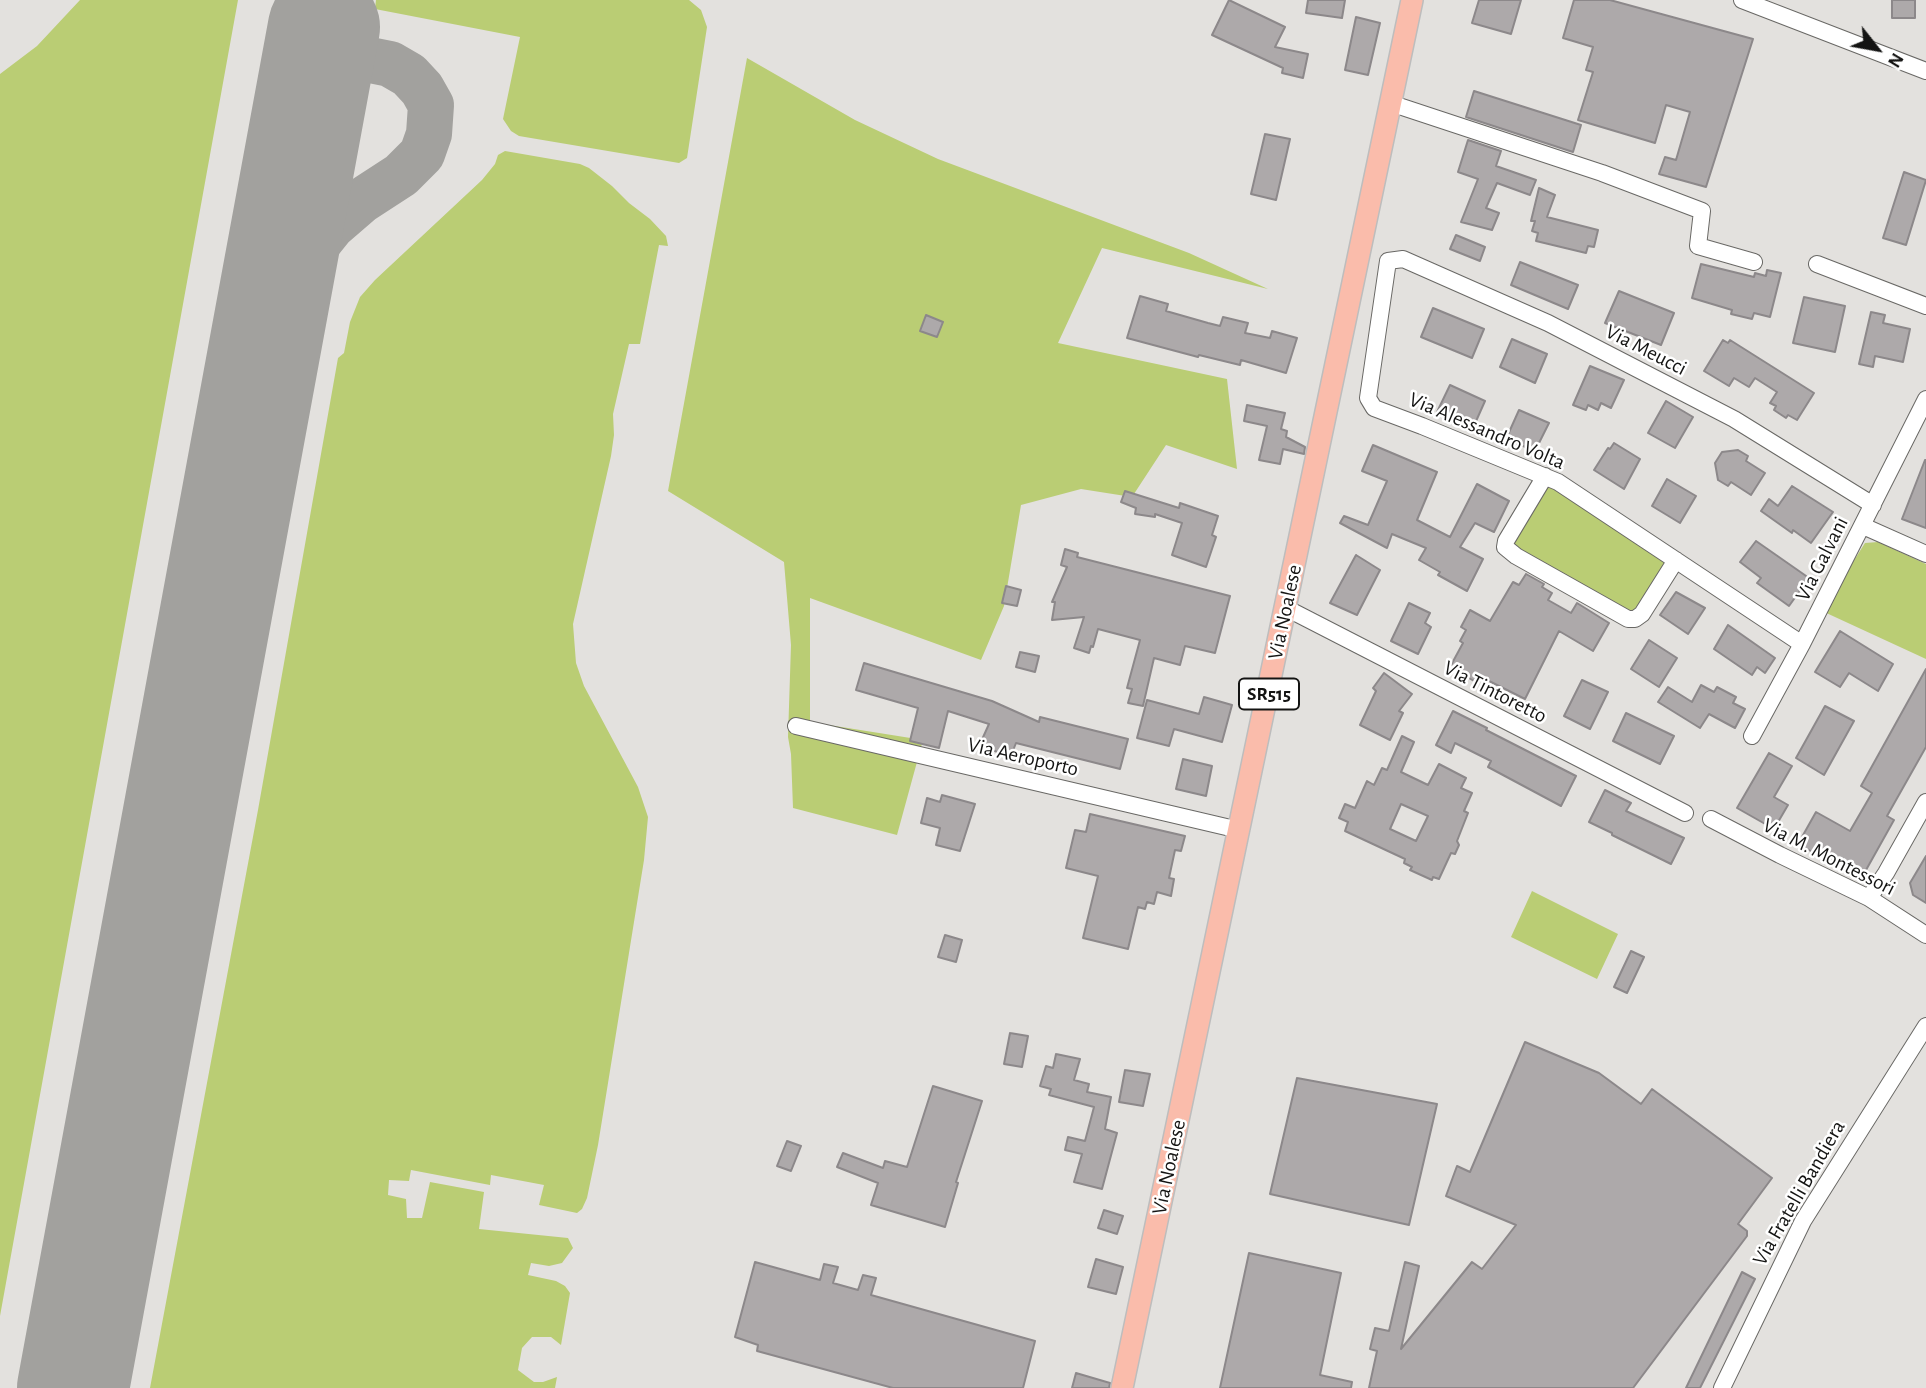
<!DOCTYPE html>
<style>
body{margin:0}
#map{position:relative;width:1926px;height:1388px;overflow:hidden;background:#e3e1de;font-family:"Alegreya Sans",sans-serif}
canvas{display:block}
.north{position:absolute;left:1842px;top:14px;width:70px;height:70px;-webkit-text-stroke:5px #fff;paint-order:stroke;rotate:121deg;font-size:19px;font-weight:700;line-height:28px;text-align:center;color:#141413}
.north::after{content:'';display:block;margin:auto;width:24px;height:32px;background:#141413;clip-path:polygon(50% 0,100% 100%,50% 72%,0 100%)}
</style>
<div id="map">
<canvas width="1926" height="1388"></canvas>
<div class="north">N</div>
</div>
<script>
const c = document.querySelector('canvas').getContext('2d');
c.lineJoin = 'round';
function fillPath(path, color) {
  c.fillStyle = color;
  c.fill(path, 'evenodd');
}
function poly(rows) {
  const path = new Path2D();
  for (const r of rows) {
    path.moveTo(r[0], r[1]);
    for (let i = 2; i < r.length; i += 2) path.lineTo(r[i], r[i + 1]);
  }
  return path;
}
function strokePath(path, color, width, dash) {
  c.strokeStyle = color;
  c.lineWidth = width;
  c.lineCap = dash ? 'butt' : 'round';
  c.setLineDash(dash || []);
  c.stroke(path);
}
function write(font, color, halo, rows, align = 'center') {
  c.font = font + ' "Alegreya Sans",sans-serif';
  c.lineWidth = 5;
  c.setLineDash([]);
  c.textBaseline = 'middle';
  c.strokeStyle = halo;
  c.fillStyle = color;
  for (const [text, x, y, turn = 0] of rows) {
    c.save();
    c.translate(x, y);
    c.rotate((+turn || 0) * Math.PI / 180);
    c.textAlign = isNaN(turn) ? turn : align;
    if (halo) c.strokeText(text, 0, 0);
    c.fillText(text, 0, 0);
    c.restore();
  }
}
const green = poly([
 [80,0,238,0,0,1316,0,74,37,46],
 [376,0,689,0,701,10,707,27,687,158,679,163,519,136,511,131,503,119,520,37,375,9],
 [747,58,855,120,938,159,1189,253,1268,289,1102,248,1058,343,1227,379,1237,469,1166,445,1132,497,1081,489,1021,505,1004,606,981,660,810,598,810,722,923,740,897,835,793,808,791,754,788,737,791,645,784,562,668,491],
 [505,151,580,164,589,168,612,186,629,203,650,219,666,236,668,246,659,245,640,344,629,344,613,414,614,435,611,456,573,624,576,663,584,686,638,787,648,817,644,860,598,1145,587,1198,582,1209,577,1213,539,1205,544,1185,491,1175,490,1185,411,1170,409,1181,389,1180,388,1195,406,1199,407,1218,422,1218,430,1182,484,1192,479,1229,568,1238,573,1248,562,1263,549,1266,531,1263,528,1275,556,1281,565,1286,570,1293,561,1345,551,1337,532,1337,522,1348,518,1370,534,1382,543,1382,557,1377,555,1388,150,1388,258,810,338,358,344,353,350,322,360,297,375,280,482,180,495,164,498,155],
 [1547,482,1670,561,1637,612,1629,613,1515,546,1510,540],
 [1878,542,1926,564,1926,659,1822,611,1865,543],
 [1532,891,1618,934,1597,979,1511,937]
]);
const taxiway = poly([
 [265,340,299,267,332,226,361,201,401,175,422,154,429,134,431,105,422,89,409,75,390,64,360,58,322,80,309,104]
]);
const runway = poly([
 [73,1388,324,27]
]);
const building = poly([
 [1229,0,1285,27,1275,47,1308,54,1303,78,1282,73,1283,68,1212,35,1229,0],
 [1308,0,1345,0,1342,18,1306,13,1308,0],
 [1479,0,1521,0,1511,34,1472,23,1479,0],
 [1574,0,1610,0,1753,39,1706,187,1659,174,1665,157,1676,160,1690,112,1666,105,1655,143,1578,120,1593,72,1586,70,1593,47,1563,38,1574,0],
 [1892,0,1915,0,1915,18,1892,18,1892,0],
 [1356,17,1380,23,1368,75,1345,70,1356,17],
 [1474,91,1581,125,1573,152,1466,117,1474,91],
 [1265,134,1290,139,1276,200,1251,194,1265,134],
 [1468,140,1501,151,1496,166,1536,180,1530,195,1497,183,1486,208,1499,213,1492,230,1461,222,1478,179,1458,172,1468,140],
 [1904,172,1926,180,1906,245,1883,238,1904,172],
 [1539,188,1555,195,1547,217,1598,230,1594,247,1588,246,1586,253,1536,241,1538,233,1532,231,1535,221,1531,221,1539,188],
 [1456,235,1485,247,1480,261,1450,249,1456,235],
 [1520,262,1578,285,1568,309,1511,285,1520,262],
 [1701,264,1754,277,1755,273,1766,276,1767,270,1781,273,1770,317,1754,313,1752,319,1731,314,1732,310,1692,298,1701,264],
 [1619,291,1674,313,1661,345,1605,323,1619,291],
 [1140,296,1168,304,1166,311,1208,323,1220,326,1223,317,1248,323,1245,333,1270,338,1272,331,1297,338,1286,373,1241,360,1240,365,1199,355,1198,357,1127,338,1140,296],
 [1804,297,1845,306,1835,352,1793,343,1804,297],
 [1433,308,1484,329,1472,358,1421,337,1433,308],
 [1871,312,1885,315,1883,323,1910,329,1903,362,1875,356,1873,367,1859,364,1871,312],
 [926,315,943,322,937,337,920,331,926,315],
 [1512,339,1547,354,1535,383,1500,367,1512,339],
 [1723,340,1728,343,1730,340,1814,393,1797,420,1788,415,1786,418,1774,410,1776,406,1770,403,1777,392,1755,378,1749,387,1734,378,1729,386,1704,371,1723,340],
 [1590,366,1624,380,1611,408,1601,403,1598,410,1588,405,1586,410,1573,405,1590,366],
 [1450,385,1485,401,1473,428,1437,412,1450,385],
 [1666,401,1693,417,1675,448,1648,433,1666,401],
 [1247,405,1285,413,1281,429,1287,431,1286,437,1305,447,1304,454,1283,449,1280,464,1259,460,1267,426,1244,421,1247,405],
 [1519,410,1549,423,1535,451,1506,439,1519,410],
 [1614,443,1640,459,1624,489,1594,470,1608,448,1610,449,1614,443],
 [1373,445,1437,472,1417,520,1450,537,1477,484,1509,501,1494,532,1475,523,1460,547,1483,559,1467,591,1438,575,1440,572,1419,560,1426,548,1392,534,1387,548,1340,523,1344,516,1368,525,1387,481,1362,471,1373,445],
 [1738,450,1748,456,1746,461,1765,473,1751,495,1731,482,1728,486,1718,480,1715,463,1722,452,1738,450],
 [1925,460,1926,460,1926,528,1902,519,1925,460],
 [1667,479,1696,496,1680,523,1652,506,1667,479],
 [1792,486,1833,512,1811,543,1793,530,1792,533,1761,511,1769,499,1778,506,1792,486],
 [1125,491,1179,508,1180,503,1218,516,1212,535,1216,537,1206,567,1172,555,1182,523,1155,514,1155,517,1135,514,1136,508,1121,502,1125,491],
 [1756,541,1809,578,1789,606,1757,583,1761,578,1740,562,1756,541],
 [1065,549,1078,553,1077,557,1230,596,1215,653,1185,646,1180,665,1154,658,1143,706,1128,703,1132,689,1127,688,1140,640,1098,629,1093,647,1091,646,1089,653,1074,648,1084,617,1052,620,1055,602,1052,602,1067,567,1061,565,1065,549],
 [1356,555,1380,570,1357,615,1330,603,1356,555],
 [1526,574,1544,584,1542,587,1552,593,1548,600,1571,613,1577,603,1609,623,1593,651,1559,631,1525,699,1477,675,1474,681,1450,667,1463,643,1460,641,1466,630,1461,627,1470,610,1490,621,1513,582,1519,585,1526,574],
 [1006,586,1021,590,1017,606,1002,603,1006,586],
 [1676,592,1705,608,1688,634,1660,615,1676,592],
 [1409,603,1430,613,1425,623,1431,627,1418,654,1391,641,1409,603],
 [1728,625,1775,658,1765,673,1757,667,1752,675,1714,649,1728,625],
 [1840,631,1893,664,1878,691,1849,673,1840,687,1815,672,1840,631],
 [1649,640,1677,658,1659,687,1631,669,1649,640],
 [1020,652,1039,656,1035,672,1016,667,1020,652],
 [864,663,992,701,1039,722,1040,717,1128,739,1120,769,1016,743,1010,758,980,744,989,724,948,711,939,748,910,741,918,708,856,690,864,663],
 [1926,669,1926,747,1887,816,1894,820,1861,879,1798,844,1816,812,1850,831,1872,793,1861,786,1926,669],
 [1384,673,1412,694,1399,711,1403,713,1390,740,1360,725,1376,691,1373,688,1384,673],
 [1582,680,1608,692,1590,729,1564,716,1582,680],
 [1701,685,1714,692,1717,687,1736,697,1733,703,1745,709,1735,728,1709,714,1700,728,1658,702,1668,687,1692,702,1701,685],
 [1204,697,1232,705,1222,742,1174,729,1169,746,1137,738,1147,700,1199,714,1204,697],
 [1825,706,1854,721,1824,775,1796,758,1825,706],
 [1453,711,1487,728,1486,730,1576,776,1561,806,1488,767,1491,761,1455,743,1451,753,1436,745,1453,711],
 [1626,713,1674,736,1660,764,1613,741,1626,713],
 [1402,736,1414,742,1401,772,1428,785,1439,764,1466,778,1461,788,1472,793,1464,811,1468,813,1457,841,1459,845,1455,854,1451,853,1439,879,1433,877,1432,880,1410,870,1412,867,1404,863,1405,859,1345,831,1348,822,1339,818,1345,804,1355,808,1367,781,1374,785,1382,768,1387,770,1402,736],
 [1401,804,1428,816,1416,841,1390,829,1401,804],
 [1769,753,1792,766,1774,797,1788,805,1774,829,1737,808,1769,753],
 [1183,759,1212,766,1206,796,1176,789,1183,759],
 [1605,790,1631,803,1626,811,1684,838,1671,864,1612,835,1612,833,1589,822,1605,790],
 [942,795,975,804,960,851,936,845,940,828,921,823,927,798,940,802,942,795],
 [1090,814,1185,836,1181,851,1175,850,1169,878,1174,879,1171,896,1157,892,1154,904,1147,902,1145,909,1138,907,1128,949,1083,938,1098,876,1066,868,1075,830,1086,832,1090,814],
 [1926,856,1926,903,1913,895,1910,883,1926,856],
 [945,935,962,940,956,962,938,957,945,935],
 [1631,951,1644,957,1627,993,1614,987,1631,951],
 [1010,1033,1028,1036,1022,1067,1004,1064,1010,1033],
 [1525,1042,1599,1073,1641,1104,1652,1089,1772,1178,1738,1224,1747,1231,1747,1236,1633,1388,1369,1388,1377,1351,1370,1349,1375,1328,1389,1331,1405,1262,1419,1266,1401,1349,1472,1262,1482,1269,1516,1225,1446,1196,1457,1166,1470,1172,1525,1042],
 [1056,1054,1080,1059,1074,1080,1089,1084,1087,1092,1111,1097,1105,1129,1117,1133,1102,1189,1074,1182,1082,1154,1065,1150,1068,1137,1085,1141,1094,1107,1049,1095,1051,1089,1040,1086,1046,1066,1053,1068,1056,1054],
 [1125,1070,1150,1074,1143,1106,1119,1102,1125,1070],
 [1297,1078,1437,1104,1409,1225,1270,1194,1297,1078],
 [933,1086,982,1101,956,1182,958,1183,945,1227,871,1205,878,1183,837,1167,843,1153,883,1168,885,1161,907,1167,933,1086],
 [787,1141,801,1146,791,1171,777,1166,787,1141],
 [1104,1210,1123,1216,1117,1234,1098,1228,1104,1210],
 [1249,1253,1341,1273,1320,1375,1352,1382,1351,1388,1220,1388,1249,1253],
 [1096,1259,1123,1267,1116,1294,1088,1287,1096,1259],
 [755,1262,820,1280,824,1264,838,1267,833,1283,858,1290,863,1275,876,1278,871,1295,1035,1341,1023,1388,893,1388,757,1351,758,1345,735,1337,755,1262],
 [1742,1272,1755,1279,1700,1388,1686,1388,1742,1272],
 [1076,1373,1110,1383,1109,1388,1072,1388,1076,1373]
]);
const minor = poly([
 [1742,0,1926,71],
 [1390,103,1602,173,1702,211,1698,246,1754,262],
 [1388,261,1368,398,1374,408,1422,426,1558,482,1802,644],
 [1388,261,1403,259,1548,323,1734,419,1873,505],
 [1817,264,1926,306],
 [1545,476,1506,541,1505,547,1516,556,1628,619,1635,619,1642,614,1676,560],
 [1863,526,1926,554],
 [1286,608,1685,813],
 [796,726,1239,830],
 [1752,736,1802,644,1926,399],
 [1711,819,1780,855,1869,898,1926,935],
 [1869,898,1886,873,1926,802],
 [1722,1388,1803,1221,1926,1026]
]);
const major = poly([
 [1122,1388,1412,0]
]);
const shields = [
 [1269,694,60]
];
const shieldNames = [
 ["SR515",1269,694]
];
const streetNames = [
 ["Via Meucci",1646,350,27],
 ["Via Alessandro Volta",1487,431,23],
 ["Via Galvani",1822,559,-63],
 ["Via Noalese",1285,612,-78],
 ["Via Tintoretto",1495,692,27],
 ["Via Aeroporto",1023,757,13],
 ["Via M. Montessori",1829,857,27],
 ["Via Noalese",1169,1167,-78],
 ["Via Fratelli Bandiera",1799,1193,-60]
];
fillPath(green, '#bacd74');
strokePath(taxiway, '#a2a19e', 46);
strokePath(runway, '#a2a19e', 112);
fillPath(building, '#ada9aa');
strokePath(building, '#8c888a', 2);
strokePath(minor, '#696865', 18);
strokePath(major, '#bdbdbd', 24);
strokePath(minor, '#fff', 16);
strokePath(major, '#fabcab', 21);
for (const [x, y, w] of shields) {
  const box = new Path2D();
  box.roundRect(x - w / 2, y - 15.5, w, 31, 5);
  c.fillStyle = '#fff';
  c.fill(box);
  strokePath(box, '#141413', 2);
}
write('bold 19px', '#141413', null, shieldNames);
write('21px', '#141413', '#fff', streetNames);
</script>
